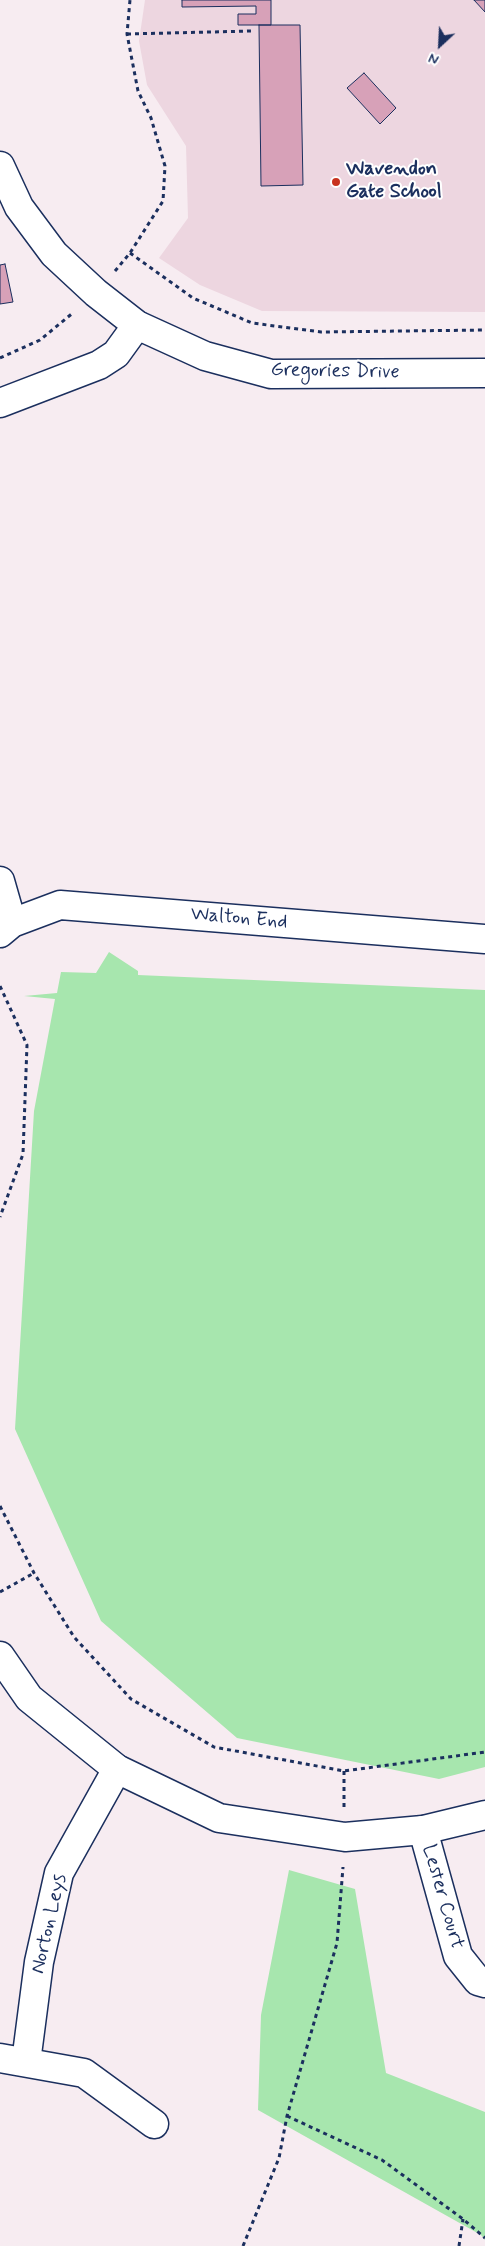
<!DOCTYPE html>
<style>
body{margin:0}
#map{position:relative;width:485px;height:2246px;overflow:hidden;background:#f7ecf1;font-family:Mynerve,sans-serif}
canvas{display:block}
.north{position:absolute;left:415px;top:20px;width:50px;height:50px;-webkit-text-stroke:4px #fff;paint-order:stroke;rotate:205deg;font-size:14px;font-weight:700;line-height:20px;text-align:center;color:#1b2f5e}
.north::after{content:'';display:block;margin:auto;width:18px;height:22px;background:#1b2f5e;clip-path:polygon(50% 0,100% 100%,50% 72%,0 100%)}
</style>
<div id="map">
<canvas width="485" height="2246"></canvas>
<div class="north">N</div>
</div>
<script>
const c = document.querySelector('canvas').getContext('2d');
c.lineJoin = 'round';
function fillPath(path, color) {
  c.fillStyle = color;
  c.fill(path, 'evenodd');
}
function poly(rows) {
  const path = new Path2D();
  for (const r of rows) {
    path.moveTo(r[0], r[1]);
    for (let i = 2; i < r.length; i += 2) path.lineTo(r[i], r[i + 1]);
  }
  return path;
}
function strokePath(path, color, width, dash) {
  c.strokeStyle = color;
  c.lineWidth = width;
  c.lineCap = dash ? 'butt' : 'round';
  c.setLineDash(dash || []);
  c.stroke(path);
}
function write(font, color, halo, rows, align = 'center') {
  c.font = font + ' Mynerve,sans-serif';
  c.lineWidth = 4;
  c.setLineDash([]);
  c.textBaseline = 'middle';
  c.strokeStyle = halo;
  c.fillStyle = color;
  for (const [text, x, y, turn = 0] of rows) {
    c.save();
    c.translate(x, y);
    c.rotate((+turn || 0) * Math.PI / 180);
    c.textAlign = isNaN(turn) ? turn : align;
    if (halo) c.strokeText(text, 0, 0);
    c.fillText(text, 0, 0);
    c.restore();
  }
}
const built = poly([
 [145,0,485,0,485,312,262,311,200,285,159,258,188,218,186,146,147,85,139,41]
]);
const green = poly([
 [109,952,138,971,138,975,485,990,485,1767,439,1779,237,1738,101,1621,15,1429,34,1111,55,999,24,996,57,993,61,972,96,973],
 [289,1870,355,1889,386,2073,485,2112,485,2240,481,2235,258,2110,261,2015]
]);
const building = poly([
 [182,0,271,0,271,25,238,25,238,14,256,14,256,6,182,7,182,0],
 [474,0,485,0,485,12,474,0],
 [259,25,300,25,303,185,261,186,259,25],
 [364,73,396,108,380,124,347,88,364,73],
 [5,264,13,302,0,304,0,265,5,264]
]);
const path = poly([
 [127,34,252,31],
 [130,253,193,298,252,323,321,332,485,330],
 [115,271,130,253,163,201,165,166,151,118,138,91,127,34,130,0],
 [0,358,40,340,74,312],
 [0,986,27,1045,23,1154,0,1217],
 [0,1506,34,1573,74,1637,131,1699,214,1747,344,1771,485,1752],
 [0,1592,34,1573],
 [344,1771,344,1808],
 [287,2116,382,2160,463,2219,485,2238],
 [243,2246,279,2158,287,2116,337,1943,343,1867],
 [459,2246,463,2219]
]);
const street = poly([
 [0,403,99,365,116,354,137,325],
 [0,881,12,923],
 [0,933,12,923,60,905,485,939],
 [423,1830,458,1956,478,1981,485,1983],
 [0,2058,84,2073,154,2124],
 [26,2062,39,1962,59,1873,117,1769]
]);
const secondary = poly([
 [0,166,19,207,54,254,96,293,137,325,205,356,271,374,485,373],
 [0,1656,29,1698,117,1769,219,1818,345,1837,423,1830,485,1815]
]);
const markers = [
 [336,182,5,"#c8321e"]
];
const poiNames = [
 ["Wavendon",346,170],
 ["Gate School",346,193]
];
const streetNames = [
 ["Gregories Drive",335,372,1],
 ["Walton End",239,919,5],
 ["Lester Court",442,1897,74],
 ["Norton Leys",50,1924,-77]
];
fillPath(built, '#edd6e0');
fillPath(green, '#a7e6ae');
fillPath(building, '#d7a1b8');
strokePath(building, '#1b2f5e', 1);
strokePath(street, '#1b2f5e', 31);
strokePath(secondary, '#1b2f5e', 31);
strokePath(path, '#1b2f5e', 3, [4, 4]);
strokePath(street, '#fff', 28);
strokePath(secondary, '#fff', 28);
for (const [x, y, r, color] of markers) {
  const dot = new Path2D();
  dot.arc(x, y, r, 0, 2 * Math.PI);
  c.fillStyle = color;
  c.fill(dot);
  strokePath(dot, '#fff', 2);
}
write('bold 20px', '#1b2f5e', '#fff', poiNames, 'left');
write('20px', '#1b2f5e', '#fff', streetNames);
</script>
